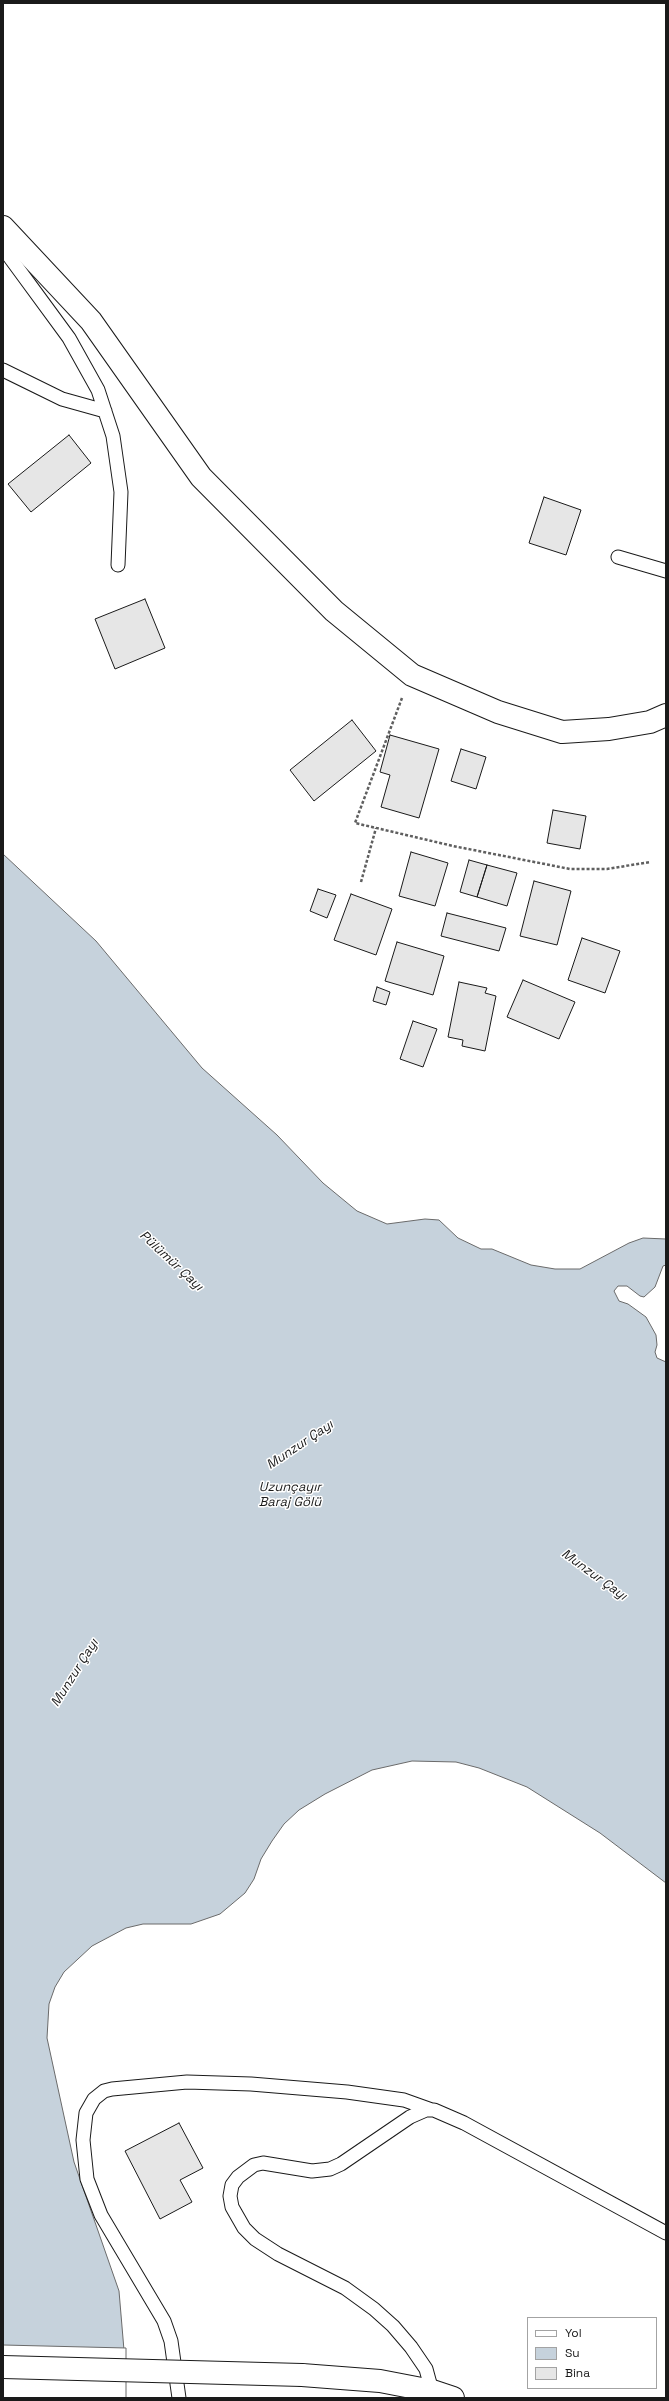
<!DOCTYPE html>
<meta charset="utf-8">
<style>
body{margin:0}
#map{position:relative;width:669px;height:2401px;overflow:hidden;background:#fff;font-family:"Space Grotesk",sans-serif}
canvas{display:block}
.frame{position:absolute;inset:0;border:4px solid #1a1a1a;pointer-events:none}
.legend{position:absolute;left:527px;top:2317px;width:130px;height:72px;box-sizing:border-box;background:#fff;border:1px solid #a3a3a3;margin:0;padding:5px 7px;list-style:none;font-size:12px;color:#1a1a1a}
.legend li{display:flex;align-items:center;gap:8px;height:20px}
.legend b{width:20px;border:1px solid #a3a3a3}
</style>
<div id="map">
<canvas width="669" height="2401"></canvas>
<div class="frame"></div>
<ul class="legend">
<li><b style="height:5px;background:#fff"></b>Yol</li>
<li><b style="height:11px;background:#c6d2dc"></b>Su</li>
<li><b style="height:11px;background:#e6e6e6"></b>Bina</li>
</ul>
</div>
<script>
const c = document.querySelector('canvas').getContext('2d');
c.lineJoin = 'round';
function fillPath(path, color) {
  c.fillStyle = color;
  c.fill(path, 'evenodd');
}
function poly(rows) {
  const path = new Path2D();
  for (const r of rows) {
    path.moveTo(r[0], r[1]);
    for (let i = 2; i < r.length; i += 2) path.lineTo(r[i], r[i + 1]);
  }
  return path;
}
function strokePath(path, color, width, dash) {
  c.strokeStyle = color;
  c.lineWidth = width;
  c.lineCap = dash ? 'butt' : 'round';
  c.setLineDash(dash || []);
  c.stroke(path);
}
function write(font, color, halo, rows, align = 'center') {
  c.font = font + ' "Space Grotesk",sans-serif';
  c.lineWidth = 3;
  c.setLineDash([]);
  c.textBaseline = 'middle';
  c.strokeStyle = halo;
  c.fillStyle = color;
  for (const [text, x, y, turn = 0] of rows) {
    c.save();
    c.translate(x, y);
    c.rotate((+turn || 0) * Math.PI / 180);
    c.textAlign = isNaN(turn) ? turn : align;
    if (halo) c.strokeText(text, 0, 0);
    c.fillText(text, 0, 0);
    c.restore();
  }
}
const water = poly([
 [3,854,96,941,202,1068,277,1135,323,1183,357,1211,387,1224,425,1219,439,1220,458,1238,481,1249,492,1249,531,1265,555,1269,580,1269,629,1243,643,1238,666,1239,666,1265,663,1266,655,1287,644,1297,640,1296,627,1286,618,1286,614,1291,619,1301,628,1304,646,1317,656,1335,657,1345,655,1352,657,1358,666,1362,666,1883,600,1833,527,1787,479,1768,456,1762,412,1761,372,1770,325,1794,299,1810,284,1824,272,1841,261,1859,254,1879,245,1893,220,1914,191,1924,143,1924,126,1928,92,1946,64,1972,55,1987,49,2004,47,2038,74,2162,119,2291,125,2362,3,2398,3,854]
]);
const pier = poly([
 [3,2345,126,2348,126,2398,3,2398,3,2345]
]);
const building = poly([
 [69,435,91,463,31,512,8,484,69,435],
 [544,497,581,510,566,555,529,543,544,497],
 [145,599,165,648,115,669,95,619,145,599],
 [352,720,376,751,314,801,290,770,352,720],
 [390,735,439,749,419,818,381,807,390,775,380,772,390,735],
 [461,749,486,757,476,789,451,781,461,749],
 [553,810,586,816,580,849,547,843,553,810],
 [411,852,448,863,435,906,399,896,411,852],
 [469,860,487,865,477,897,460,892,469,860],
 [487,865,517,873,507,906,477,897,487,865],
 [534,881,571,891,557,945,520,936,534,881],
 [318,889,336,895,327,918,310,911,318,889],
 [351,894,392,909,376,955,334,940,351,894],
 [447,913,506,928,499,951,441,936,447,913],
 [582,938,620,951,605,993,568,980,582,938],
 [397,942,444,956,433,995,385,981,397,942],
 [523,980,575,1002,559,1039,507,1017,523,980],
 [459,982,487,988,485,993,496,996,485,1051,462,1046,463,1040,448,1037,459,982],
 [377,987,390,992,386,1005,373,1001,377,987],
 [413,1021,437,1029,423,1067,400,1059,413,1021],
 [179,2123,203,2168,180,2180,192,2202,160,2219,125,2151,179,2123]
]);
const path = poly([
 [402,698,355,823,453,846,570,869,607,869,650,862],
 [361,882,376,828]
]);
const service = poly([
 [3,248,69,338,98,390,113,436,121,492,118,565],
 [3,370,62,399,105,411],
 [618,557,666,571],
 [432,2391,426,2369,411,2347,393,2326,374,2309,345,2288,278,2254,255,2239,244,2228,232,2207,230,2196,232,2185,238,2177,254,2165,263,2163,312,2171,330,2169,341,2164,410,2117,426,2110,434,2110,464,2123,666,2233],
 [179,2398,171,2341,164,2321,101,2215,87,2179,83,2140,86,2113,94,2099,104,2091,112,2089,187,2082,251,2084,347,2092,404,2100,432,2110]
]);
const tertiary = poly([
 [3,227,91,321,201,477,334,611,412,675,498,712,562,732,609,729,650,722,666,715]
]);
const primary = poly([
 [302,2375,380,2381,432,2391,453,2398]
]);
const primaryBridge = poly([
 [3,2367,302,2375]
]);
const waterNames = [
 ["Pülümür Çayı",171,1261,43],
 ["Munzur Çayı",300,1445,-34],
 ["Uzunçayır",290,1487],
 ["Baraj Gölü",290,1502],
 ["Munzur Çayı",594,1575,36],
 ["Munzur Çayı",75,1673,-58]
];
fillPath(water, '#c6d2dc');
strokePath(water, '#6a6a6a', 1);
fillPath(pier, '#fff');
strokePath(pier, '#6a6a6a', 1);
fillPath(building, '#e6e6e6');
strokePath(building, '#1a1a1a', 1);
strokePath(service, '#1a1a1a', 15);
strokePath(tertiary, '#1a1a1a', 24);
strokePath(primary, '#1a1a1a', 24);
strokePath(path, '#5f5f5f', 2.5, [3, 2]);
strokePath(service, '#fff', 13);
strokePath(tertiary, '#fff', 22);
strokePath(primary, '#fff', 22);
strokePath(primaryBridge, '#1a1a1a', 24, []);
strokePath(primaryBridge, '#fff', 22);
write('italic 13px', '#1a1a1a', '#fff', waterNames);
</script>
